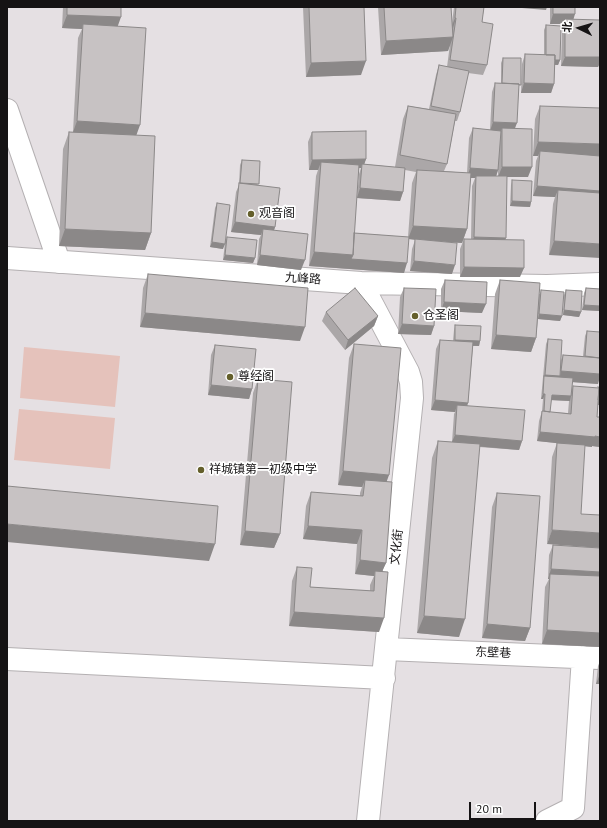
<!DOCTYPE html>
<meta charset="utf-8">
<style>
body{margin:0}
#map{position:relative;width:607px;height:828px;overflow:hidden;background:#e5e0e3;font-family:"PT Sans","Noto Sans SC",sans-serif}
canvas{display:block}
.frame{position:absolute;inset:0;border:8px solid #151314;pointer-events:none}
.north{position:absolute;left:559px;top:8px;width:40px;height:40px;-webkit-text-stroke:3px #fff;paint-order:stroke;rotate:275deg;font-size:11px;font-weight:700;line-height:16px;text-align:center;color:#151314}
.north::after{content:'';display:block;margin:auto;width:14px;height:18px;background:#151314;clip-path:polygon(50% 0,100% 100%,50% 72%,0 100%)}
.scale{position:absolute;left:469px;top:802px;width:67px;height:18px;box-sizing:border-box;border:2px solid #151314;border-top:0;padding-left:5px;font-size:12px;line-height:14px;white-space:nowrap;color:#151314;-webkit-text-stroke:3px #fff;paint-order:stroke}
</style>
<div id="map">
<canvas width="607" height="828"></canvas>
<div class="frame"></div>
<div class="north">北</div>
<div class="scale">20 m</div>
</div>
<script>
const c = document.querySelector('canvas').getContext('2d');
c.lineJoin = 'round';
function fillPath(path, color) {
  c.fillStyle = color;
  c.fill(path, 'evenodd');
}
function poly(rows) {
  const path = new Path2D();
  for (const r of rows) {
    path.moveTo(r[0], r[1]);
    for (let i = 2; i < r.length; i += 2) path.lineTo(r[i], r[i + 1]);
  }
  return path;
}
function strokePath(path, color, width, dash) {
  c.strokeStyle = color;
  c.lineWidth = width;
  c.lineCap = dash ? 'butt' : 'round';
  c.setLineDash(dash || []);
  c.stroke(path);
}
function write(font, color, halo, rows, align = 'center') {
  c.font = font + ' "PT Sans","Noto Sans SC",sans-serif';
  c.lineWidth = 3.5;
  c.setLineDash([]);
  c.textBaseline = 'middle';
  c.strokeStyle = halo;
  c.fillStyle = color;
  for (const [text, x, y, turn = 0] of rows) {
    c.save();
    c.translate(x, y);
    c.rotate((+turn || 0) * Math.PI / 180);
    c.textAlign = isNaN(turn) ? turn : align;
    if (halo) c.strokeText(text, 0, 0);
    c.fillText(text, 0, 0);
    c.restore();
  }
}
const green = poly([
 [24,347,120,356,115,407,20,398],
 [19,409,115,418,110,469,14,460]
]);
const minor = poly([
 [7,110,59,262],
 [7,258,361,283,547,286,600,284],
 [361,283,408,372,411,382,412,398,368,821],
 [386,649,600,658],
 [7,659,384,678],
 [547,821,573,808,583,657]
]);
const wall = poly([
 [63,7,121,7,117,27,136,135,151,233,145,250,59,246,63,149,69,132,73,132,78,38,82,29,62,28],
 [303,7,364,7,361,75,306,77],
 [378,7,451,7,452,23,454,7,484,7,482,22,487,65,483,75,468,73,460,112,457,121,455,121,447,164,444,171,467,173,469,138,473,128,490,130,492,92,495,83,501,83,501,63,503,58,519,90,515,129,528,177,507,177,505,239,520,277,460,277,460,249,464,239,471,239,472,186,475,178,470,178,467,229,462,243,433,241,452,274,410,271,412,249,415,240,409,239,404,273,309,266,316,176,318,170,309,170,308,142,312,132,366,159,364,164,395,167,403,119,408,106,429,109,436,75,439,65,447,67,450,44,448,51,381,55],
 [498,167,498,176,496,176,498,170],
 [359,168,361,168,359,174,357,198,400,201,403,192,405,170,416,172,412,183,408,237,354,233],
 [550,7,575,7,573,20,600,20,600,63,598,67,561,66,562,29,564,24,550,24],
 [546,25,560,60,558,65,555,65,554,84,551,93,521,93,522,64,525,54,544,55,544,30],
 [540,106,600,190,549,255,553,204,555,197,533,196,536,161,538,156,533,156,535,119],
 [242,160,258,185,275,227,274,230,301,270,257,265,259,239,261,235,231,232,236,192,239,185,240,165],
 [512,180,531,202,530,207,510,206,511,185],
 [217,203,223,249,210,247,215,208],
 [227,237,255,258,253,263,223,260,225,242],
 [148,274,300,341,140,327,143,288],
 [445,280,482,313,441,311,441,289],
 [500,280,540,294,541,290,562,316,560,321,538,319,536,338,531,352,491,349,495,294],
 [404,288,434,326,431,335,398,334,400,297],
 [586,288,600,289,600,311,582,310,584,293],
 [566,290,581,312,579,317,563,315,564,295],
 [326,312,378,316,374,326,345,350,322,321],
 [455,325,480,341,479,346,473,346,468,403,467,405,522,441,519,450,479,447,459,637,417,633,432,458,438,441,452,442,454,414,455,412,431,410,436,349,440,340,453,341,454,330],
 [587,331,598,384,572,382,572,389,573,386,598,405,597,417,600,417,600,447,592,446,592,447,585,446,547,544,552,457,557,443,537,441,539,421,542,411,543,399,541,399,546,344,548,339,561,360,563,355,583,356,585,336],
 [551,400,569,401,568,413,550,412],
 [354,344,387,481,386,563,382,571,379,632,289,626,292,581,297,567,310,587,370,591,370,585,374,576,355,574,357,544,303,539,306,506,311,492,360,496,360,493,362,487,338,485,349,358],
 [215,345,252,389,249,399,208,395,211,355],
 [258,379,280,534,274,548,240,545,253,393],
 [497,493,530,628,525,641,482,638,492,507],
 [553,545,600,548,600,647,542,644,545,587,549,579,548,579,549,555],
 [600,661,600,684,596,684,598,666]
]);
const shadedWall = poly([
 [510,7,547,7,546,10],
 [553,14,575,14,572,24,565,19,564,24,550,24],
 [67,15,121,17,116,31,83,24,82,29,62,28],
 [455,18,456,18,453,28,451,28],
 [453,37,448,51,381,55,386,41],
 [565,57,600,57,600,63,598,67,561,66],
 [546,59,560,60,558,65,544,64],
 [366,61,361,75,306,77,311,63],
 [524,83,554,84,551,93,521,93],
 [77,121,140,125,135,139,72,135],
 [493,122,517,123,513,133,502,128,501,132,490,131],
 [538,142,600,144,600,158,540,151,538,156,533,156],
 [366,159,363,168,362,164,361,168,320,169,321,162,318,170,309,170,312,160],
 [502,167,532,167,528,177,498,177],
 [470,168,498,170,495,180,476,176,475,178,467,178],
 [537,186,600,191,596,200,558,190,555,197,533,196],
 [360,188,403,192,400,201,357,198],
 [512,201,531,202,530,207,510,206],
 [235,222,275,227,272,237,263,229,261,235,231,232],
 [413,226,467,229,462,243,408,239],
 [65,229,151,233,145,250,59,246],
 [474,237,506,238,502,247,471,247],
 [554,241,600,244,600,258,549,255],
 [212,242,225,244,223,249,210,247],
 [314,252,353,255,407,263,404,273,309,266],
 [225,255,255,258,253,263,223,260],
 [260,255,305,260,301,270,257,265],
 [414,261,455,265,452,274,410,271],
 [464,267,524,268,520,277,460,277],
 [444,302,486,304,482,313,441,311],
 [584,305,600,306,600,311,582,310],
 [564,310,581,312,579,317,563,315],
 [145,313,305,327,300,341,140,327],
 [539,314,562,316,560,321,538,319],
 [378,316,374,326,345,350,348,340],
 [402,324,434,326,431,335,398,334],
 [496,335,536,338,531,352,491,349],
 [455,340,480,341,479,346,453,345],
 [561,371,600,374,600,377,598,384,558,381,544,376,545,375,560,376],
 [211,385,252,389,249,399,208,395],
 [543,394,545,394,543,399,541,399],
 [552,395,571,396,570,401,550,400],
 [435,400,468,403,465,412,457,405,455,412,431,410],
 [597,400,600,400,600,405,595,405],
 [540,432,600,437,600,447,592,446,592,447,537,441],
 [455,435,522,441,519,450,451,444],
 [343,471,389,475,384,489,365,480,362,487,338,485],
 [7,524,215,544,209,561,7,542],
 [308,526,362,530,357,544,303,539],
 [552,530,600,533,600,548,547,544],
 [245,531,280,534,274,548,240,545],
 [360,560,386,563,380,576,375,571,374,576,355,574],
 [551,569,600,572,600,582,550,574,549,579,548,579],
 [294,612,384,618,379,632,289,626],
 [424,616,465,619,459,637,417,633],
 [487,624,530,628,525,641,482,638],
 [547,630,600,633,600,647,542,644],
 [600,674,600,684,596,684]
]);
const building = poly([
 [67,7,121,7,121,17,67,15,67,7],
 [309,7,364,7,366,61,311,63,309,7],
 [384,7,451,7,453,37,386,41,384,7],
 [456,7,484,7,482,22,493,24,487,65,450,60,456,18,455,18,456,7],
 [553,7,575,7,575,14,553,14,553,7],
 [565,19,600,20,600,57,565,57,565,19],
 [83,24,146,28,140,125,77,121,83,24],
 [546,25,561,26,560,60,555,60,555,55,546,55,546,25],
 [525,54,555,55,554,84,524,83,525,54],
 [503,58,521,58,521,85,519,85,519,84,502,83,503,58],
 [439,65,469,71,460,112,431,106,439,65],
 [495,83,519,84,517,123,493,122,495,83],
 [408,106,456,114,447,164,400,155,408,106],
 [540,106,600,108,600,144,538,142,540,106],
 [473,128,501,131,498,170,470,168,473,128],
 [502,128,532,129,532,167,502,167,502,128],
 [366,131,366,159,312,160,312,132,366,131],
 [69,132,155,136,151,233,65,229,69,132],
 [540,151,600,156,600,191,537,186,540,151],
 [242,160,260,161,259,184,240,183,242,160],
 [321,162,359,165,353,255,314,252,321,162],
 [362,164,405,168,403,192,360,188,362,164],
 [417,170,471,173,467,229,413,226,417,170],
 [476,176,507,176,506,238,474,237,476,176],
 [512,180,532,181,531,202,512,201,512,180],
 [239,183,280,188,275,227,235,222,239,183],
 [558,190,600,193,600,244,554,241,558,190],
 [217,203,230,205,225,244,212,242,217,203],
 [263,229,308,234,305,260,260,255,263,229],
 [354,233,409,237,407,263,351,259,353,255,354,233],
 [227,237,257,240,255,258,225,255,227,237],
 [415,239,457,243,455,265,414,261,415,239],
 [464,239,524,240,524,268,464,267,464,239],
 [148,274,308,288,305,327,145,313,148,274],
 [445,280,487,282,486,304,444,302,445,280],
 [500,280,540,283,536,338,496,335,500,280],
 [355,288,378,316,348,340,326,312,355,288],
 [404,288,436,289,434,326,402,324,404,288],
 [586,288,600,289,600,306,584,305,586,288],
 [541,290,564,292,562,316,539,314,541,290],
 [566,290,582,291,581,312,564,310,566,290],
 [455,325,481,326,480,341,455,340,455,325],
 [587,331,600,332,600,358,585,356,587,331],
 [548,339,562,340,560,376,545,375,548,339],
 [440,340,473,342,468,403,435,400,440,340],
 [354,344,401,348,389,475,343,471,354,344],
 [215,345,256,349,252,389,211,385,215,345],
 [563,355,600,358,600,374,561,371,563,355],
 [544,376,573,378,571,396,552,395,550,412,544,411,545,394,543,394,544,376],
 [258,379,292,382,280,534,245,531,258,379],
 [573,386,599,388,597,417,600,417,600,437,595,436,595,437,540,432,542,411,571,414,573,386],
 [598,387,600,387,600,400,598,400,599,388,598,387],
 [457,405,525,410,522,441,455,435,457,405],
 [438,441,480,444,465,619,424,616,438,441],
 [557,443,585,445,581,514,600,515,600,533,552,530,557,443],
 [365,480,392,482,386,563,360,560,362,530,308,526,311,492,363,496,365,480],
 [7,486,218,506,215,544,7,524,7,486],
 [497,493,540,496,530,628,487,624,497,493],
 [553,545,600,548,600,572,551,569,553,545],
 [297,567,312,568,310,587,374,591,375,571,388,572,384,618,294,612,297,567],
 [550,574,600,576,600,633,547,630,550,574]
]);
const markers = [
 [251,214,4,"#645f2b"],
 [415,316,4,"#645f2b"],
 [230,377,4,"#645f2b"],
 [201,470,4,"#645f2b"]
];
const poiNames = [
 ["观音阁",259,214],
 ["仓圣阁",423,316],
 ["尊经阁",238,377],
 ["祥城镇第一初级中学",209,470]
];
const streetNames = [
 ["九峰路",303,279,4],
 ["文化街",397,547,-84],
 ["东壁巷",493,653,2]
];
fillPath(green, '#e5c2bb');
strokePath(minor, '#b4b0b2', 24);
strokePath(minor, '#fff', 22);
fillPath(wall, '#aba7a8');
fillPath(shadedWall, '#8b8888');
fillPath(building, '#c7c2c3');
strokePath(building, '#8b8888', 1);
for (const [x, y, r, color] of markers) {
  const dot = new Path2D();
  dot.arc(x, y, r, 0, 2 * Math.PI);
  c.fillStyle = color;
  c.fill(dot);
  strokePath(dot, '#fff', 1.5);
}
write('12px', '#151314', '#fff', poiNames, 'left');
write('12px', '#151314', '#fff', streetNames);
</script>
